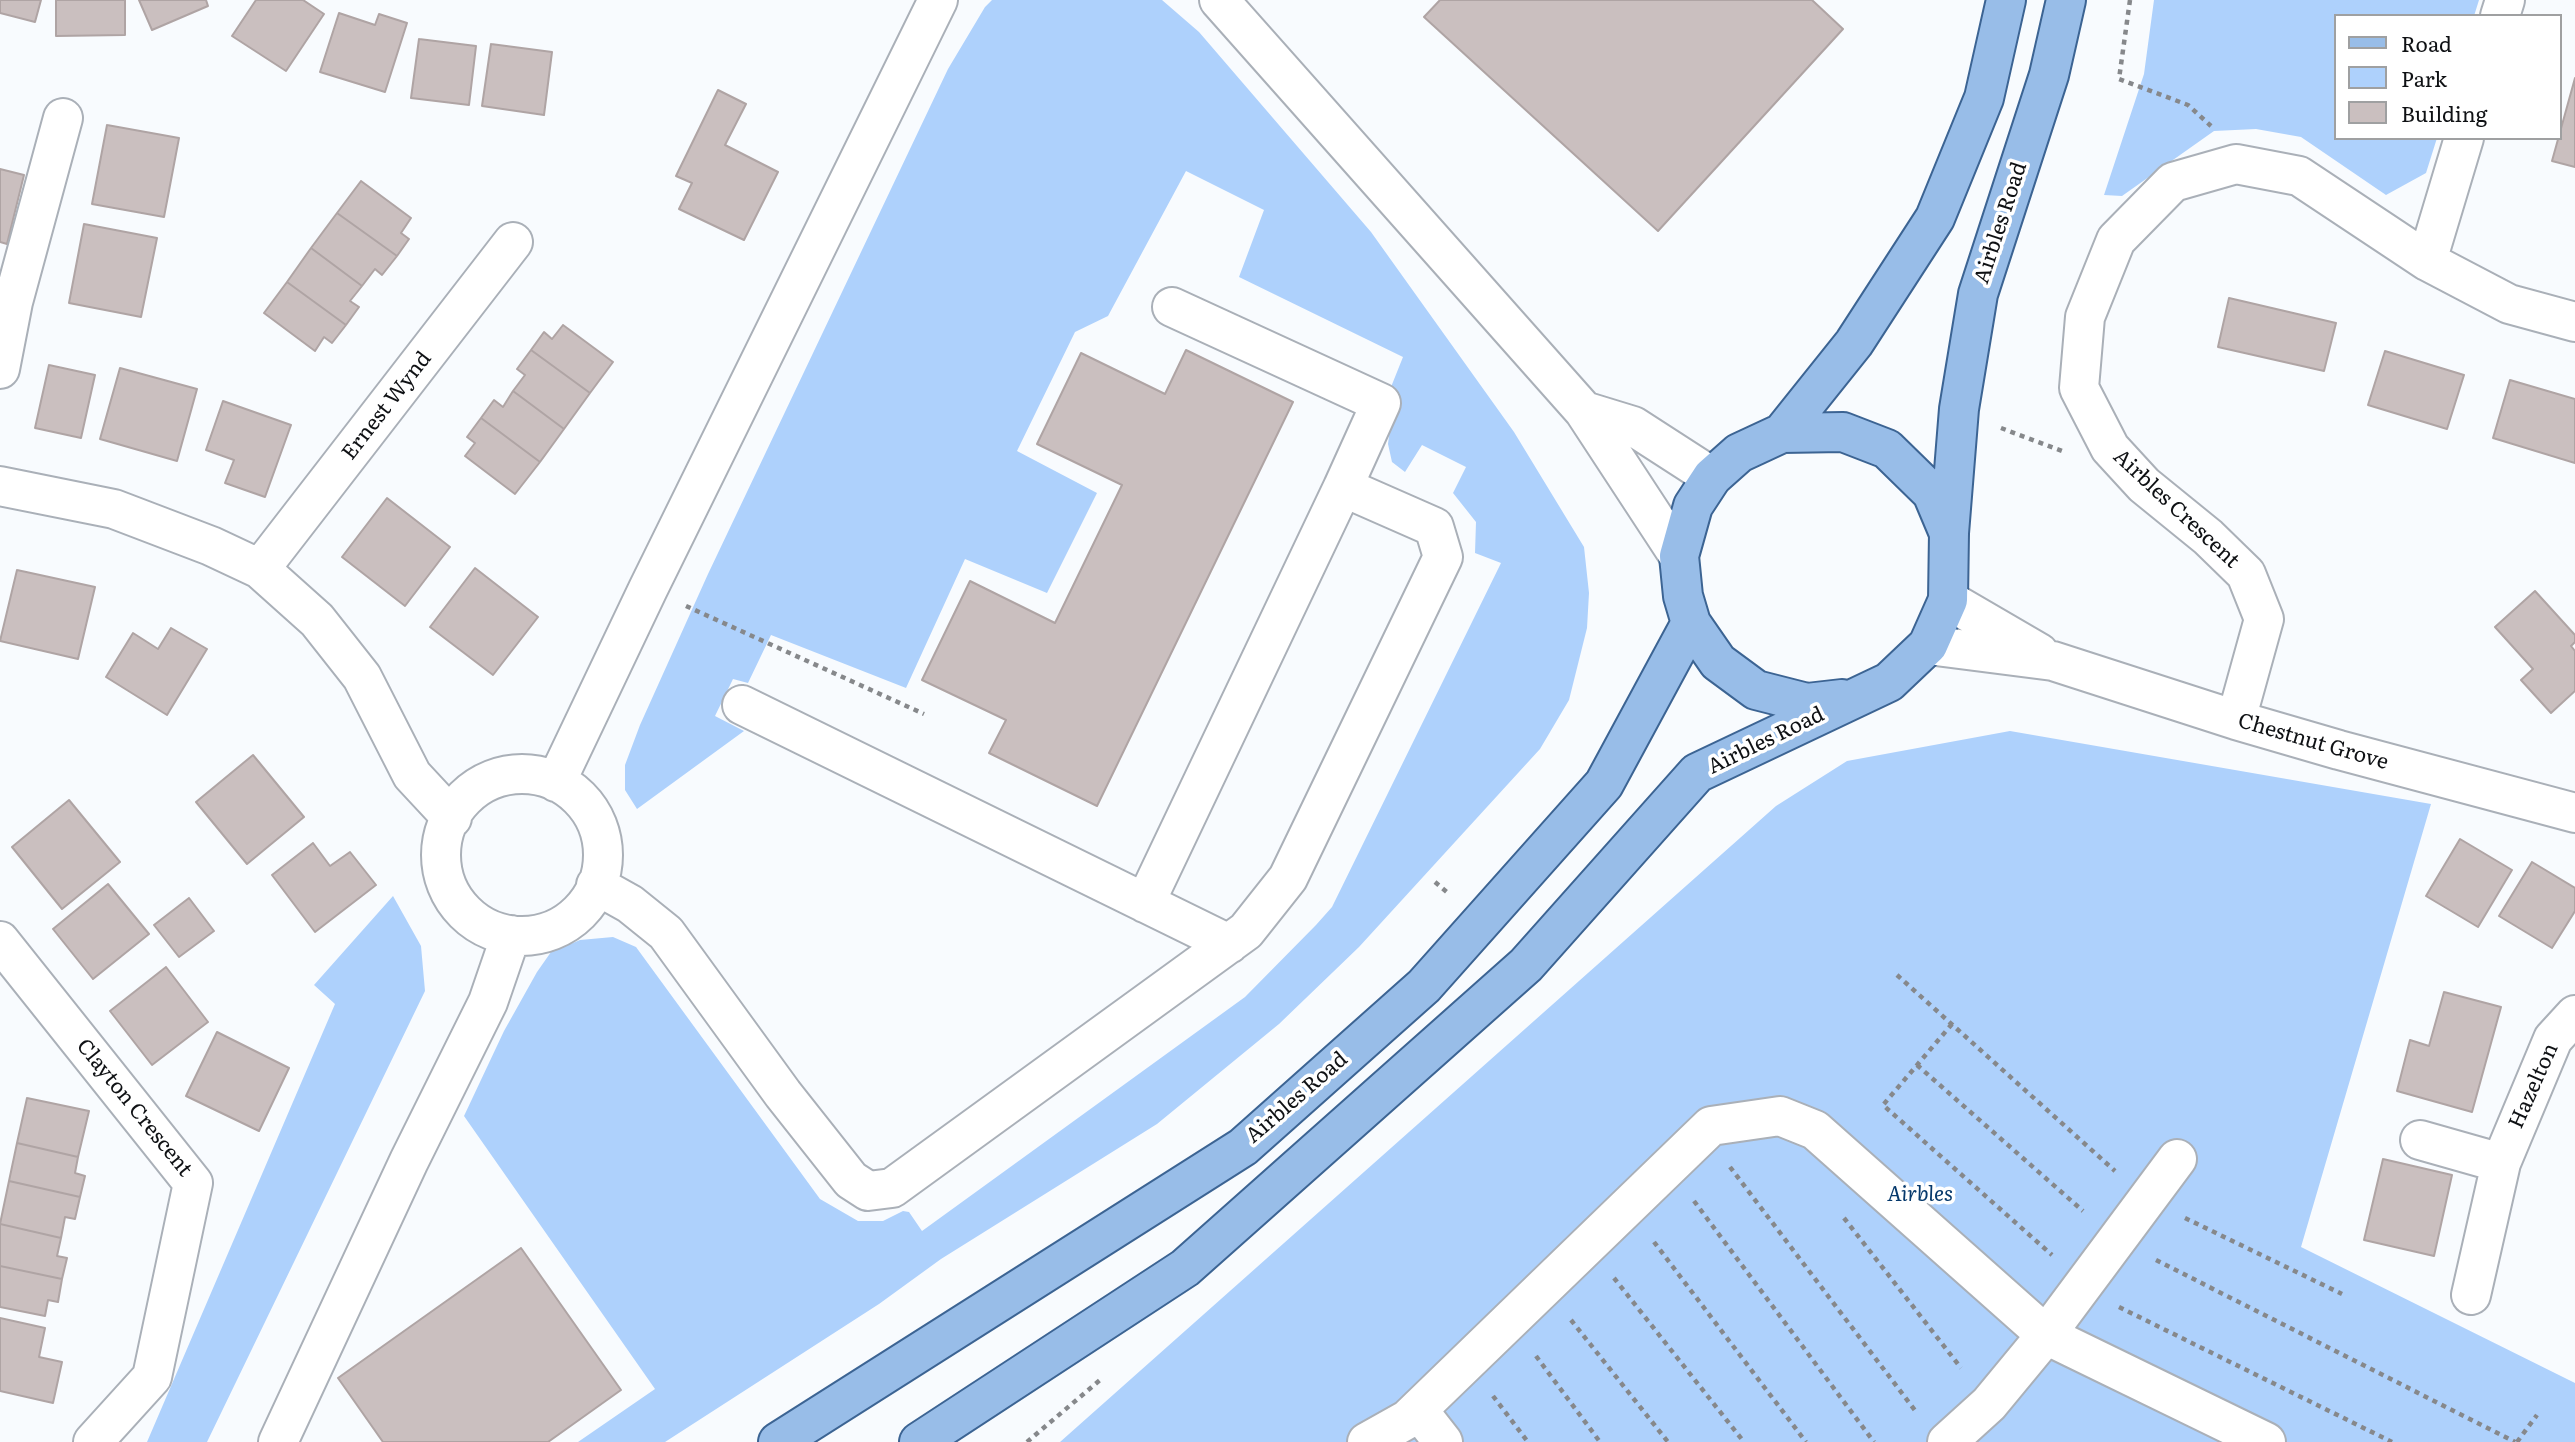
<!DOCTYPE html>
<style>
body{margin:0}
#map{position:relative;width:2575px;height:1442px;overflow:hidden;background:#f8fbfe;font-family:Literata,serif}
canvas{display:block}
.legend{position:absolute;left:2334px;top:14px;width:228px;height:126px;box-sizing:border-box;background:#fff;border:2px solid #9fa0a1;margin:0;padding:9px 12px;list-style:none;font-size:21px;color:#0f1114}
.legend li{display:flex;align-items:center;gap:14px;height:35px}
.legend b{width:35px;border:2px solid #9fa0a1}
</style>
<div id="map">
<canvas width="2575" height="1442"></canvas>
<ul class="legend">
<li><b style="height:9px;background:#98bde8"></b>Road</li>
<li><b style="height:19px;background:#aed1fc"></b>Park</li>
<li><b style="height:19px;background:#cabfbf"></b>Building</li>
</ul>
</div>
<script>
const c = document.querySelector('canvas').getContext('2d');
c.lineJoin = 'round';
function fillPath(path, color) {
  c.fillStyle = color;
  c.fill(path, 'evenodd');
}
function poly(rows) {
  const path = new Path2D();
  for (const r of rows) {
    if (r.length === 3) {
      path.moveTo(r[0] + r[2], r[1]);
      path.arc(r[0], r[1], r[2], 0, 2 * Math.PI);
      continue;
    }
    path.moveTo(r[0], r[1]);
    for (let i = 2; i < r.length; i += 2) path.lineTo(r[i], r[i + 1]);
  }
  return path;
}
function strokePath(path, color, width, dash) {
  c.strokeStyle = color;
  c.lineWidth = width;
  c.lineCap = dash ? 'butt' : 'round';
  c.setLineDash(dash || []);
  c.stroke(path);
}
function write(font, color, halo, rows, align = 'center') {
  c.font = font + ' Literata,serif';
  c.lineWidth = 7;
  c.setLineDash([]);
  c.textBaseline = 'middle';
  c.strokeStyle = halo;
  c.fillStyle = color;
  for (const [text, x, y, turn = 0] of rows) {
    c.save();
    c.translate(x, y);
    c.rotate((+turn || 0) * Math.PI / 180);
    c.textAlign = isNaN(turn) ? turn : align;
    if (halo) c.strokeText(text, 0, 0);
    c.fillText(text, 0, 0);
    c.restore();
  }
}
const green = poly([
 [992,0,1162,0,1199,32,1371,232,1514,432,1584,547,1589,593,1587,628,1569,700,1540,749,1359,947,1279,1024,1157,1124,941,1259,879,1304,665,1442,578,1442,655,1389,464,1116,504,1031,537,972,551,952,580,940,613,937,636,947,820,1199,858,1221,883,1221,903,1211,909,1212,922,1231,1245,997,1316,925,1332,907,1501,563,1475,553,1476,522,1453,493,1466,467,1422,445,1405,472,1392,462,1388,444,1390,428,1400,400,1389,392,1403,357,1239,277,1264,210,1186,171,1108,316,1075,332,1017,451,1097,493,1047,593,965,559,906,688,771,635,748,683,733,679,715,716,744,731,637,809,625,790,625,765,640,725,708,574,948,69,985,7],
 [2154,0,2479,0,2474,16,2335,16,2335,138,2437,138,2426,173,2386,195,2301,137,2256,129,2214,131,2122,196,2104,195,2144,74],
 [2010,731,2431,804,2301,1247,2575,1383,2575,1442,1060,1442,1776,806,1847,761],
 [393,896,421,946,425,991,207,1442,147,1442,335,1004,314,985]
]);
const building = poly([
 [0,0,41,0,35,22,0,13,0,0],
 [56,0,125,0,125,35,56,36,56,0],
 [139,0,206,0,208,6,152,30,139,0],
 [256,0,303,0,324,14,286,71,232,36,256,0],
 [1440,0,1812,0,1843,29,1658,231,1424,17,1440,0],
 [339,13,375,25,379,14,407,23,385,92,320,72,339,13],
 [419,39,476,46,469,105,411,98,419,39],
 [491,44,552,52,544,115,482,106,491,44],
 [2575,78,2575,167,2552,161,2575,78],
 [718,90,746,104,725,145,778,172,744,240,679,209,692,183,676,176,718,90],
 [107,125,179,138,164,217,92,204,107,125],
 [0,169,24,175,7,244,0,242,0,169],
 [361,181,411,218,401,233,409,239,397,256,337,213,361,181],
 [337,213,397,256,382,275,375,269,362,286,311,248,337,213],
 [84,224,157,238,141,317,69,303,84,224],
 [311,248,362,286,350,301,359,307,346,325,287,282,311,248],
 [287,282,346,325,332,343,324,337,315,351,264,313,287,282],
 [2229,298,2336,323,2324,371,2218,347,2229,298],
 [563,325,613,362,590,393,531,350,544,332,552,339,563,325],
 [531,350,590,393,564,429,513,391,525,375,517,369,531,350],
 [1186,350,1293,402,1097,806,989,753,1006,720,922,680,970,581,1055,623,1122,485,1037,444,1081,353,1165,394,1186,350],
 [2385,351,2464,375,2447,429,2368,405,2385,351],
 [49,365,95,375,81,438,35,428,49,365],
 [120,368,197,389,177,461,100,439,120,368],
 [2510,380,2575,399,2575,463,2493,438,2510,380],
 [513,391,564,429,540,462,481,418,494,400,503,407,513,391],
 [223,401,291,425,265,497,225,483,234,460,206,450,223,401],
 [481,418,540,462,515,494,465,456,475,443,467,437,481,418],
 [387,498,450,547,405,606,342,557,387,498],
 [475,568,538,617,493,675,430,627,475,568],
 [17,570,95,587,78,659,0,641,17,570],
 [2535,591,2575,635,2575,642,2571,646,2575,651,2575,691,2551,713,2521,680,2533,669,2495,627,2535,591],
 [171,628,207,649,167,715,106,677,133,633,158,649,171,628],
 [253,755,304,817,247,864,196,802,253,755],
 [69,800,120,862,62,909,12,847,69,800],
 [2460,839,2512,870,2478,927,2426,896,2460,839],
 [313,843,330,866,350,852,376,885,315,932,272,875,313,843],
 [2532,862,2575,888,2575,911,2552,948,2499,916,2532,862],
 [108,884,149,934,93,979,53,929,108,884],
 [189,898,214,931,179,957,154,925,189,898],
 [166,967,208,1022,152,1065,110,1011,166,967],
 [2444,992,2501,1007,2472,1112,2397,1091,2410,1040,2429,1046,2444,992],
 [217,1032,289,1068,259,1131,186,1096,217,1032],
 [27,1098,89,1111,78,1157,17,1143,27,1098],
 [17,1143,78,1157,75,1173,85,1176,80,1197,9,1181,17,1143],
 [2383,1159,2452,1175,2434,1256,2364,1240,2383,1159],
 [9,1181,80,1197,75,1219,65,1217,61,1238,0,1224,9,1181],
 [0,1224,61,1238,57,1256,67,1258,62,1279,0,1266,0,1224],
 [521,1248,621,1390,548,1442,383,1442,338,1378,521,1248],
 [0,1266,62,1279,58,1302,48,1300,45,1316,0,1307,0,1266],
 [0,1318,45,1328,39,1357,62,1362,53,1403,0,1391,0,1318]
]);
const path = poly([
 [2130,0,2119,79,2188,105,2211,126],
 [2001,428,2062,451],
 [686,606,924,714],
 [1435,882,1448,893],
 [1897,975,2115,1171],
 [1952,1024,1883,1105,2052,1255],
 [1917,1065,2083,1211],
 [1730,1167,1917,1413],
 [1694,1201,1874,1442],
 [1844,1218,1961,1368],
 [2185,1218,2342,1294],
 [1654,1242,1806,1442],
 [2156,1260,2515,1442],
 [1614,1278,1744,1442],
 [2119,1307,2392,1442],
 [1571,1320,1668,1442],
 [1536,1356,1600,1442],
 [1493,1396,1528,1442],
 [1027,1442,1100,1380],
 [2517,1442,2537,1415]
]);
const minor = poly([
 [1219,0,1584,411,1679,556],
 [2500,16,2505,0],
 [2427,261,2464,138],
 [0,300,13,302,0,369],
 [13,302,63,118],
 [1584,411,1633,426,1712,477],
 [0,486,114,509,211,546,260,569,317,620,362,677,412,775,452,818],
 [260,569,513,242],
 [1948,600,2039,653],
 [1928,645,2053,661,2236,720,2339,750,2575,813],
 [742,705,1229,944],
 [2236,720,2264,619,2246,574,2208,537,2144,485,2110,448,2079,388,2085,317,2116,240,2173,182,2236,164,2299,176,2427,261,2509,304,2575,322],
 [522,855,81],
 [556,782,648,589,938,0],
 [596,885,630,904,666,933,783,1094,851,1180,868,1191,892,1188,1246,931,1288,878,1443,557,1434,527,1343,487,1381,403,1172,307],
 [1145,903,1343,487],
 [0,941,193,1183,152,1377,93,1442],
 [2420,1140,2501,1163],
 [2471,1295,2501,1163,2553,1039,2575,1015],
 [1418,1410,1443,1442],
 [278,1442,409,1161,488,1002,511,935],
 [1367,1442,1408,1419,1711,1126,1780,1116,1815,1130,2046,1335,2177,1159],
 [1947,1442,1989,1404,2046,1335,2266,1442]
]);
const major = poly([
 [1782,433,1854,343,1935,218,1984,98,2006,0],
 [1842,699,1807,703,1756,690,1718,662,1691,623,1683,596,1679,556,1693,506,1712,477,1739,453,1782,433,1843,432,1887,449,1932,493,1948,531],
 [778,1442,1243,1147,1424,986,1604,784,1691,623],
 [919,1442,1185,1268,1526,965,1697,773,1889,682,1928,645,1948,600,1949,533,1959,409,1978,294,2049,75,2066,0]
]);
const streetNames = [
 ["Airbles Road",2001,223,-72],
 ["Ernest Wynd",387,406,-52],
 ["Airbles Crescent",2176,509,43],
 ["Airbles Road",1766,741,-26],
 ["Chestnut Grove",2313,742,16],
 ["Hazelton",2534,1086,-66],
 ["Airbles Road",1297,1098,-41],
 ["Clayton Crescent",134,1108,51]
];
const parkNames = [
 ["Airbles",1920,1195]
];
fillPath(green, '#aed1fc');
fillPath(building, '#cabfbf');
strokePath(building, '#afa4a4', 2);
strokePath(minor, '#aab0b8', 42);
strokePath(major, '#3c6493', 42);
strokePath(path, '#86888b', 4.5, [5, 5]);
strokePath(minor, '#fff', 38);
strokePath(major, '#98bde8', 38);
write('21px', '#0f1114', '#fff', streetNames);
write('italic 21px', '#06396c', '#fff', parkNames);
</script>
